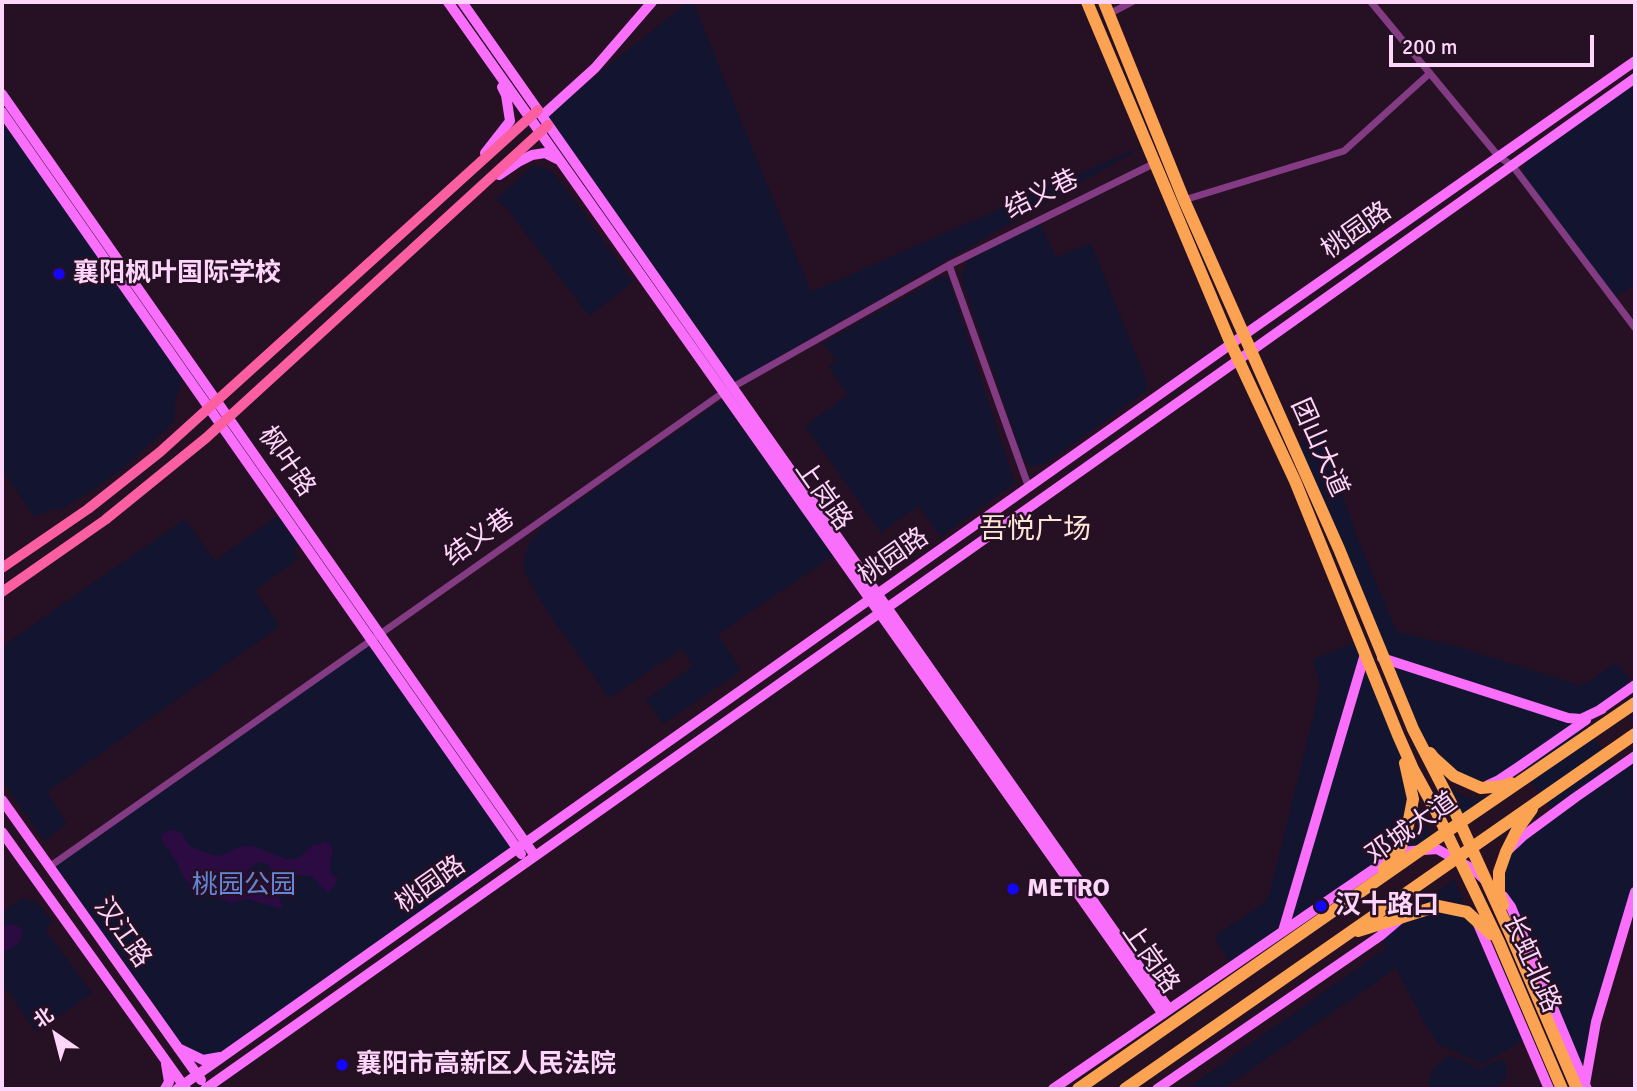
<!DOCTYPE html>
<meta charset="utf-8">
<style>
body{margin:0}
#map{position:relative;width:1637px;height:1091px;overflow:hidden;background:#261023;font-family:Signika,"Noto Sans SC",sans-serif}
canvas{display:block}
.frame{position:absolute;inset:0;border:4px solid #fed5fb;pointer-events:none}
.north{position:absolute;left:21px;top:1000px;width:70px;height:70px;-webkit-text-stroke:5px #261023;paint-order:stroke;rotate:325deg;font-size:19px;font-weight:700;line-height:28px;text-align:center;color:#fed5fb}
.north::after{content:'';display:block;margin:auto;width:24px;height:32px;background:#fed5fb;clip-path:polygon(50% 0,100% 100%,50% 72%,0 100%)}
.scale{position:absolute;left:1389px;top:35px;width:205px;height:32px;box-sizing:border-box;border:4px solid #fed5fb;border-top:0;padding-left:9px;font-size:21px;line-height:24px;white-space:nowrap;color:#fed5fb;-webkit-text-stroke:5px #261023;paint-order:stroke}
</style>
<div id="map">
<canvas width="1637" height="1091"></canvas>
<div class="frame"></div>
<div class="north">北</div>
<div class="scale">200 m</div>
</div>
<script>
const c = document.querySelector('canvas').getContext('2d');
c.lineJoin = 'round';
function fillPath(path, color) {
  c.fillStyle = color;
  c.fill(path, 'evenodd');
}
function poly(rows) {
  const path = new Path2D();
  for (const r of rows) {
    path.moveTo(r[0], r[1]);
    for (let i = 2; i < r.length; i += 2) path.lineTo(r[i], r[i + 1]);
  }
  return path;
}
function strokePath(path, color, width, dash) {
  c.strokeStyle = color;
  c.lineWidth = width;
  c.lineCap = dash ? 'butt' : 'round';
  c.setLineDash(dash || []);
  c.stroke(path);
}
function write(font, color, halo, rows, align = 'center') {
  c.font = font + ' Signika,"Noto Sans SC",sans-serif';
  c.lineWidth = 5;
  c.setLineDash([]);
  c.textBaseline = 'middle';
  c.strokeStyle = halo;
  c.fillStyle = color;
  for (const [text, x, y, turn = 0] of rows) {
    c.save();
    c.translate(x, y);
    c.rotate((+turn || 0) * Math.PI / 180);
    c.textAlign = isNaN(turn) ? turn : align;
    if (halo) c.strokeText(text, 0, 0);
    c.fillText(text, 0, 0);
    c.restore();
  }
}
const green = poly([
 [688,2,693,2,811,292,1153,141,727,387,540,120],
 [1635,83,1635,284,1613,299,1520,175,1529,157],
 [2,112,185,374,175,402,175,421,125,467,99,486,58,511,56,508,34,517,2,470],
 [541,166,552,172,561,182,633,282,589,316,508,210,496,200,531,167],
 [1037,217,1056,257,1091,243,1139,362,1147,382,1147,390,1047,463,1030,467,1023,459,961,277,968,261],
 [941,277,948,277,1015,483,941,537,918,506,881,533,805,426,847,395,829,367,836,361,823,343],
 [723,401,833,556,718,634,741,671,663,724,646,699,693,666,682,649,609,698,547,611,525,573,524,558,529,543,544,525,716,404],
 [1320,430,1357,537,1397,632,1452,645,1579,685,1588,682,1617,662,1634,687,1581,719,1615,769,1635,756,1635,892,1596,1022,1585,1084,1499,892,1506,852,1554,813,1520,766,1481,788,1454,776,1413,730,1294,448],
 [278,515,299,545,293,551,298,559,255,590,280,626,47,792,67,824,44,841,2,780,2,646,185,519,215,561],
 [371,640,517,849,224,1057,203,1060,178,1048,49,867],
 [1360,640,1398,735,1413,799,1399,852,1232,967,1214,936,1259,907,1266,899,1270,891,1319,693,1319,680,1312,660],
 [1446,783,1459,793,1471,798,1492,797,1461,817],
 [1421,806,1431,838,1403,857,1418,825],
 [1455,879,1465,907,1449,900,1438,901,1416,906],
 [22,898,36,901,52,921,46,931,92,993,36,1033,2,983,2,912],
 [1438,906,1467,912,1527,1038,1483,1064,1439,1045,1423,1020,1396,968,1223,1089,1186,1089,1386,948,1380,936,1404,916],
 [1448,1056,1462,1060,1479,1069,1500,1059,1507,1063,1506,1080,1494,1089,1430,1089,1428,1081,1435,1066]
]);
const water = poly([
 [174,830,180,832,189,845,197,850,217,856,226,854,239,847,253,846,288,860,299,858,314,844,319,845,325,841,331,845,333,854,330,859,330,870,332,876,338,878,336,882,328,894,313,877,305,875,297,875,282,882,278,889,278,896,283,909,247,899,231,903,197,889,186,880,181,873,177,862,162,840,162,835,167,831],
 [258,862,265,863,271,868,272,872,262,879,251,877,246,871],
 [8,925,15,925,20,928,22,932,21,939,17,944,9,949,3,951,2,927]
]);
const street = poly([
 [1371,2,1499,157,1512,165,1635,328],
 [1109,14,1132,2],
 [1184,200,1344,151,1430,73],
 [1029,488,949,265,1155,163],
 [49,867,724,392,949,265]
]);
const secondary = poly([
 [448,2,1163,1014],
 [462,2,1169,1009],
 [2,94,535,856],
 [2,112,521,854],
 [542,116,595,68,652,2],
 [485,153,510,121,506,95,502,87],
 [499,175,518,162,532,155,545,153,557,159],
 [1382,658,1568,718,1581,719,1602,709],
 [1598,711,1635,685],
 [1488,785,1499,780,1520,766,1586,720],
 [2,800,201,1080],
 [2,832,186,1089],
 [1509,849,1523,836,1576,797,1635,756],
 [1503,896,1511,907,1587,1089],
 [1478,924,1549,1089],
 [1283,931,1365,654],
 [178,1048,203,1060,220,1057],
 [1585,1084,1596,1022,1635,892],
 [165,1089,169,1082,166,1064],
 [177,1089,1231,344,1635,61],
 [205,1089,1251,351,1635,78],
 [1053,1089,1399,852,1437,849,1473,869,1484,879],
 [1157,1089,1380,936,1400,919]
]);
const primary = poly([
 [2,568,88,509,160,452,538,110],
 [2,592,105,520,206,438,548,125]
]);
const highway = poly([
 [1087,2,1231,344,1295,481,1398,735,1413,769,1436,811,1499,942,1562,1089],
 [1104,2,1184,200,1339,549,1413,729,1451,803,1510,933,1577,1089],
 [1430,753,1434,758,1454,776,1481,788,1503,786,1511,783],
 [1384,869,1399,852,1408,825,1413,799,1405,763],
 [1503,905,1499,892,1499,872,1506,852,1517,830,1532,809],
 [1358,931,1438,906,1467,912,1491,934],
 [1078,1089,1455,826,1635,703],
 [1125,1089,1635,734]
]);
const markers = [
 [59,274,7,"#1306fa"],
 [1013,889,7,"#1306fa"],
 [1321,906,7,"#1306fa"],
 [342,1065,7,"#1306fa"]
];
const streetNames = [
 ["结义巷",1042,195,-26],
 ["桃园路",1357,231,-35],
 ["团山大道",1319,448,66],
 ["枫叶路",286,462,55],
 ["上岗路",823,496,55],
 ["结义巷",480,538,-35],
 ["桃园路",894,557,-35],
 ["邓城大道",1412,829,-35],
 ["桃园路",431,885,-35],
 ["汉江路",122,933,55],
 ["上岗路",1150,959,55],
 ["长虹北路",1531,964,66]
];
const poiNames = [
 ["襄阳枫叶国际学校",73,274],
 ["METRO",1027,889],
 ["汉十路口",1335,906],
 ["襄阳市高新区人民法院",356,1065]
];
const parkNames = [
 ["桃园公园",244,886]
];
const neighbourhoodNames = [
 ["吾悦广场",1035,531]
];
fillPath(green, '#131530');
fillPath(water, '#2c0b43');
strokePath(street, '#833c84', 7);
strokePath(secondary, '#f96ffc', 10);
strokePath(primary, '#fc5fa1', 10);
strokePath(highway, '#fba353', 12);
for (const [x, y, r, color] of markers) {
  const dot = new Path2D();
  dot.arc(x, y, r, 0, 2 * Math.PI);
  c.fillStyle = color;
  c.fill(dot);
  strokePath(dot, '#261023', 2.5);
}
write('26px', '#fed5fb', '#261023', streetNames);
write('bold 26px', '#fed5fb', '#261023', poiNames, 'left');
write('26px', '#6287dd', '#261023', parkNames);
write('28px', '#fee4d7', '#261023', neighbourhoodNames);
</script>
